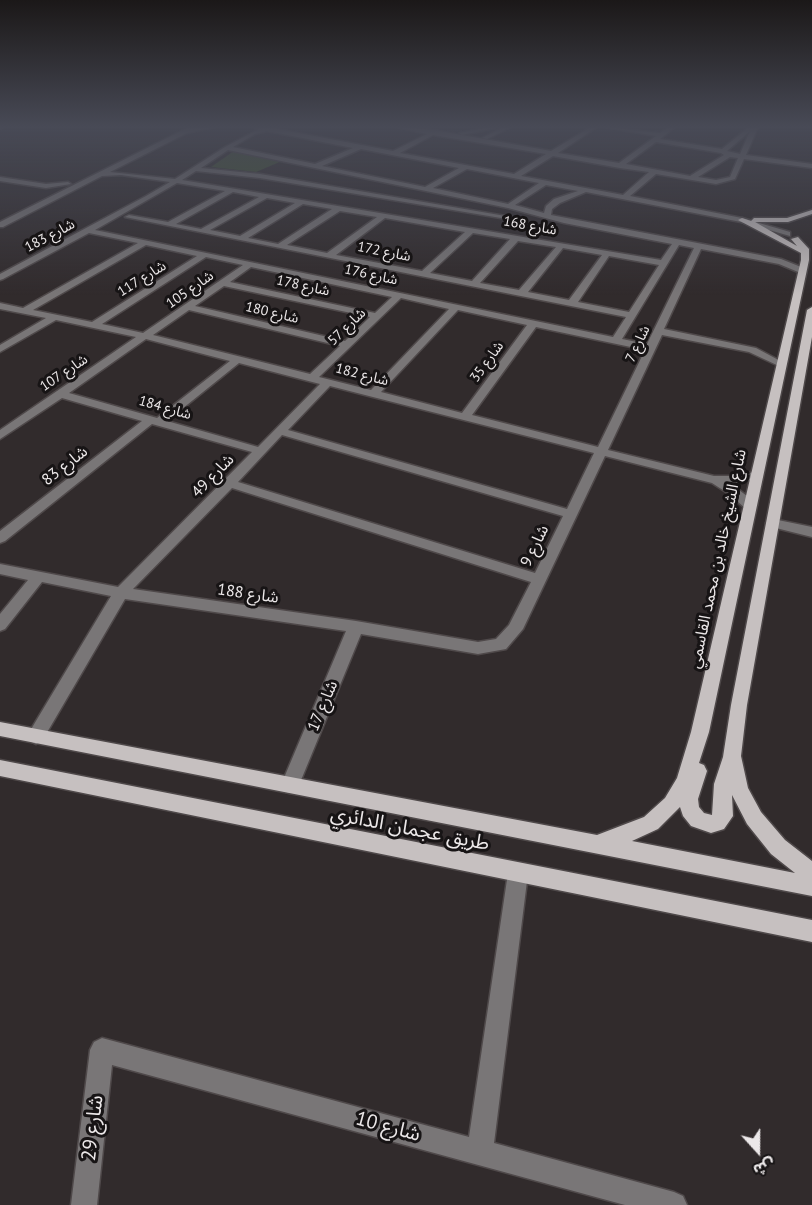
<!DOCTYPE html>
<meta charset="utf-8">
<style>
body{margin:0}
#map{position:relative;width:812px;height:1205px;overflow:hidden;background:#312b2c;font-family:"PT Sans","Noto Sans Arabic",sans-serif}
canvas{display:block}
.north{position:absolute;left:728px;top:1121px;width:60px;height:60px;-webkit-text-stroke:4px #171415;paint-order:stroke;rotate:159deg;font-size:16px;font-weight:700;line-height:24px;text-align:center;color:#ece8e9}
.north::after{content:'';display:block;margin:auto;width:21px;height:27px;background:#ece8e9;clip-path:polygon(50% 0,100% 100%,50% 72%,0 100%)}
</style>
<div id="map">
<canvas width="812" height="1205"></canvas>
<div class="north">ش</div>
</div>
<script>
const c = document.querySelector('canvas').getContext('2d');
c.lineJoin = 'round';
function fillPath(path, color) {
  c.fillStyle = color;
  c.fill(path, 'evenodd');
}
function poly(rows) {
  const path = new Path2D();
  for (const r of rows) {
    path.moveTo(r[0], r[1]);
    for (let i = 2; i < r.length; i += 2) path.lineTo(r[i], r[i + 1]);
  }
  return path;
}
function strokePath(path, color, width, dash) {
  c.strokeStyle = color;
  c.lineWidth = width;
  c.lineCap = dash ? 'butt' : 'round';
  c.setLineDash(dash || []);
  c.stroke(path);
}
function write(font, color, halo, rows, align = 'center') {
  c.font = font + ' "PT Sans","Noto Sans Arabic",sans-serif';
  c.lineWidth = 6;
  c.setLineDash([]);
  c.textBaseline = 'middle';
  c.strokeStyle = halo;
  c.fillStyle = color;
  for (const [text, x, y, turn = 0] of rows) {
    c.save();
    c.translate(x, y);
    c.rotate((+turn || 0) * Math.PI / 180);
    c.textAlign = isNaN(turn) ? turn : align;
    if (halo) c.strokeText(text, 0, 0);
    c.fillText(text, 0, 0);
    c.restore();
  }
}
const green = poly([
 [234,151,282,161,256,172,211,167]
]);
const minor = poly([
 [0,127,4,127,0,129,0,127],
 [189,127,215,127,187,133,110,172,175,179,225,147,259,129,252,127,267,127,393,151,427,134,396,127,434,130,551,151,591,127,597,127,558,153,619,163,656,136,604,127,660,133,669,127,675,127,660,139,722,149,749,127,758,127,746,155,812,164,812,168,744,159,735,179,716,184,656,174,630,196,742,218,790,232,790,236,741,222,586,192,560,203,552,209,551,215,781,259,806,269,806,273,803,274,779,264,701,249,664,329,756,348,786,364,781,367,749,352,662,335,608,450,714,476,738,476,757,471,761,472,763,475,761,478,731,484,755,502,757,505,755,508,745,508,729,494,712,483,605,456,523,629,506,649,478,654,361,634,299,785,297,791,290,793,283,791,281,785,346,631,125,599,42,741,36,744,30,741,27,736,111,596,42,582,5,629,0,631,0,614,28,580,0,574,0,564,118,587,252,452,152,424,5,541,0,543,0,531,142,421,62,398,0,439,0,430,136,337,56,320,0,352,0,345,46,318,0,309,0,303,23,308,138,243,89,233,3,279,0,280,0,274,146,196,170,182,121,175,102,176,3,227,0,227,0,222,189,127],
 [267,131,353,148,315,164,233,147,255,134,267,131],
 [750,131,740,154,727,151,750,131],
 [433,135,546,154,514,174,400,153,433,135],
 [656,142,721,153,724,155,690,176,626,164,656,142],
 [361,149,459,168,425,187,322,166,361,149],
 [228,150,508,208,564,223,672,244,661,260,182,180,196,171,260,178,519,221,523,219,260,174,201,168,228,150],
 [553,156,620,168,649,172,623,195,521,176,553,156],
 [730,157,738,158,730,177,716,180,698,177,730,157],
 [467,169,539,183,508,204,433,188,467,169],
 [177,183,225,191,168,222,129,215,125,217,626,317,613,337,95,230,177,183],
 [546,185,578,191,554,199,546,206,544,213,515,205,546,185],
 [233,192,259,197,201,229,176,224,233,192],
 [267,198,295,203,240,236,210,230,267,198],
 [303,204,332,209,278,244,248,238,303,204],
 [340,211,377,217,327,253,287,245,340,211],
 [385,218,465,232,422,271,336,255,385,218],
 [473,233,510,239,472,281,430,273,473,233],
 [518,241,556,247,519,290,480,283,518,241],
 [146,245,197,256,92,322,33,310,146,245],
 [679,245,694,248,647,344,622,339,679,245],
 [563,248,602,255,569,300,528,292,563,248],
 [609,256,659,265,629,312,578,302,609,256],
 [206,257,243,265,143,333,102,324,206,257],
 [251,267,392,297,375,313,230,282,251,267],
 [224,286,370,317,345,341,195,306,224,286],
 [401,298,449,309,371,390,319,377,401,298],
 [189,310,340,346,310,374,153,335,189,310],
 [458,310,527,325,462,413,381,392,458,310],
 [536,327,645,350,598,447,472,415,536,327],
 [146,339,230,361,157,418,69,393,146,339],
 [239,363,320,384,258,447,167,421,239,363],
 [330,386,369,396,594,453,567,509,288,430,330,386],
 [282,435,563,516,535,573,238,482,282,435],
 [232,488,531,582,509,625,496,639,478,642,356,621,133,589,232,488],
 [490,127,495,128,462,135,459,133,490,127],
 [504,127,511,127,487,139,482,138,504,127],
 [0,177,46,184,68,182,71,184,46,188,0,181,0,177],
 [773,519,812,527,812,537,768,526,766,523,773,519],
 [518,863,525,866,528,873,494,1143,674,1192,683,1196,687,1205,625,1205,112,1065,97,1205,71,1205,90,1050,94,1042,102,1038,469,1137,508,873,511,866,518,863]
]);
const major = poly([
 [812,210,812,214,788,222,755,222,797,246,791,239,798,237,809,249,809,260,709,732,699,763,704,765,707,771,698,799,699,807,704,813,712,815,714,784,723,757,731,705,807,310,812,307,812,337,747,705,741,756,748,788,761,812,785,840,812,861,812,896,0,736,0,722,597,835,644,817,665,798,677,778,691,732,801,260,801,253,738,220,742,218,751,221,754,218,787,218,812,210],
 [732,795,747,824,771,854,795,873,632,841,658,829,680,807,683,816,691,826,711,833,724,829,733,816,732,795],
 [0,760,812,920,812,942,0,776,0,760]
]);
const farStreetnames = [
 ["شارع 168",530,226,10],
 ["شارع 183",50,236,-28],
 ["شارع 172",384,252,11],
 ["شارع 176",371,275,12],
 ["شارع 117",142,279,-32],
 ["شارع 178",303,286,12],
 ["شارع 105",190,290,-35],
 ["شارع 180",272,313,13],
 ["شارع 57",347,327,-44],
 ["شارع 7",638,344,-65],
 ["شارع 35",487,362,-54],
 ["شارع 107",64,373,-34],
 ["شارع 182",362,375,14],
 ["شارع 184",165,408,16]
];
const streetNames = [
 ["شارع 83",65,466,-38],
 ["شارع 49",213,476,-46],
 ["شارع 9",535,546,-64],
 ["شارع الشيخ خالد بن محمد القاسمي",718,559,-78],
 ["شارع 188",248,594,8],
 ["شارع 17",323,706,-67]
];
const nearStreetnames = [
 ["طريق عجمان الدائري",410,829,11],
 ["شارع 10",388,1127,15],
 ["شارع 29",93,1128,-83]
];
fillPath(green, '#41572f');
strokePath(minor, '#4f494a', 3);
strokePath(major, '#4f494a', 3);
fillPath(minor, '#797677');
fillPath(major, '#c6c0c0');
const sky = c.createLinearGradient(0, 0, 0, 295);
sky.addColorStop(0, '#1b1818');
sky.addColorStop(0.43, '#484a56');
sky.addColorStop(1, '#484a5600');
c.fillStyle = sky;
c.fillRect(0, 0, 812, 295);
write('14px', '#ece8e9', '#171415', farStreetnames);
write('16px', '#ece8e9', '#171415', streetNames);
write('20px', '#ece8e9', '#171415', nearStreetnames);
</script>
